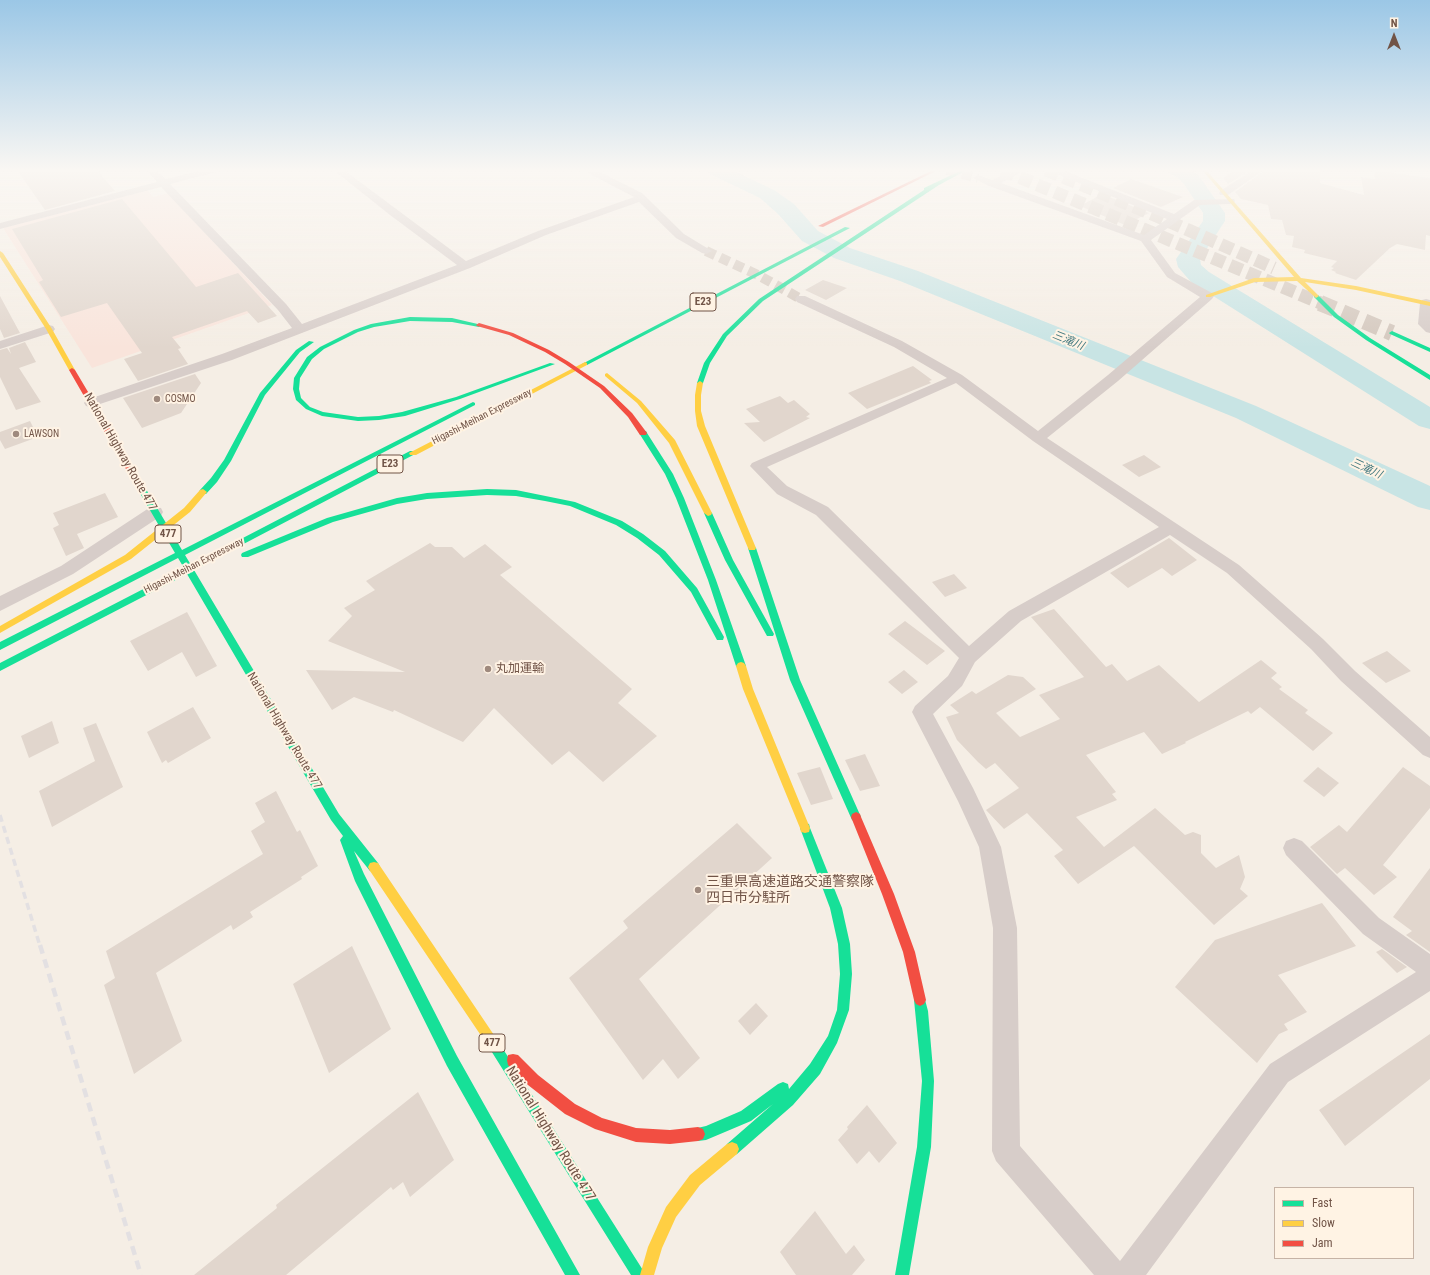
<!DOCTYPE html>
<meta charset="utf-8">
<style>
body{margin:0}
#map{position:relative;width:1430px;height:1275px;overflow:hidden;background:#f5eee5;font-family:"Roboto Condensed",sans-serif}
canvas{display:block}
.legend{position:absolute;left:1274px;top:1187px;width:140px;height:72px;box-sizing:border-box;background:#fff3e4;border:1px solid #c6b3a5;margin:0;padding:5px 7px;list-style:none;font-size:12px;color:#715447}
.legend li{display:flex;align-items:center;gap:8px;height:20px}
.legend b{width:20px;border:1px solid #c6b3a5}
.north{position:absolute;left:1374px;top:16px;width:40px;height:40px;-webkit-text-stroke:3px #fff3e4;paint-order:stroke;rotate:0deg;font-size:11px;font-weight:700;line-height:16px;text-align:center;color:#715447}
.north::after{content:'';display:block;margin:auto;width:14px;height:18px;background:#715447;clip-path:polygon(50% 0,100% 100%,50% 72%,0 100%)}
</style>
<div id="map">
<canvas width="1430" height="1275"></canvas>
<ul class="legend">
<li><b style="height:5px;background:#16e098"></b>Fast</li>
<li><b style="height:5px;background:#ffcf43"></b>Slow</li>
<li><b style="height:5px;background:#f24e42"></b>Jam</li>
</ul>
<div class="north">N</div>
</div>
<script>
const c = document.querySelector('canvas').getContext('2d');
c.lineJoin = 'round';
function fillPath(path, color) {
  c.fillStyle = color;
  c.fill(path, 'evenodd');
}
function poly(rows) {
  const path = new Path2D();
  for (const r of rows) {
    path.moveTo(r[0], r[1]);
    for (let i = 2; i < r.length; i += 2) path.lineTo(r[i], r[i + 1]);
  }
  return path;
}
function strokePath(path, color, width, dash) {
  c.strokeStyle = color;
  c.lineWidth = width;
  c.lineCap = dash ? 'butt' : 'round';
  c.setLineDash(dash || []);
  c.stroke(path);
}
function write(font, color, halo, rows, align = 'center') {
  c.font = font + ' "Roboto Condensed","Noto Sans JP",sans-serif';
  c.lineWidth = 4;
  c.setLineDash([]);
  c.textBaseline = 'middle';
  c.strokeStyle = halo;
  c.fillStyle = color;
  for (const [text, x, y, turn = 0] of rows) {
    c.save();
    c.translate(x, y);
    c.rotate((+turn || 0) * Math.PI / 180);
    c.textAlign = isNaN(turn) ? turn : align;
    if (halo) c.strokeText(text, 0, 0);
    c.fillText(text, 0, 0);
    c.restore();
  }
}
const commercial = poly([
 [148,190,153,197,168,193,272,305,92,368,3,228]
]);
const river = poly([
 [707,170,732,170,774,190,794,204,818,231,850,248,918,271,1256,406,1430,486,1430,510,1418,507,1236,418,900,281,834,258,802,241,778,214,760,198,710,174,707,170],
 [1167,170,1192,170,1199,176,1225,213,1225,221,1200,259,1201,265,1209,272,1430,407,1430,429,1419,426,1191,282,1178,267,1176,259,1203,221,1203,213,1184,184,1177,177,1170,174,1167,170]
]);
const building = poly([
 [17,170,97,170,115,191,45,210],
 [1235,170,1251,170,1228,184,1223,178],
 [1265,170,1320,170,1320,183,1364,195,1361,177,1375,179,1374,170,1430,178,1430,236,1426,235,1425,250,1397,244,1390,248,1356,280,1335,273,1336,272,1331,270,1334,268,1331,267,1337,261,1304,253,1305,250,1292,247,1294,236,1286,235,1282,220,1271,219,1268,205,1241,199,1235,192],
 [1131,179,1183,197,1161,207,1113,188],
 [1102,194,1149,213,1125,225,1080,206],
 [122,199,196,287,238,273,277,316,258,323,247,311,172,337,181,348,178,349,188,364,138,381,124,359,142,353,107,303,61,317,39,282,43,280,12,229],
 [823,280,847,288,826,300,805,290],
 [0,296,20,333,4,338,0,329],
 [25,342,36,362,19,368,41,402,16,410,0,377,0,350,7,348,11,354,9,348],
 [913,366,932,380,929,381,931,383,867,409,848,393],
 [195,374,201,383,181,413,142,428,123,398],
 [780,396,788,403,794,400,810,414,806,417,810,418,764,442,744,423,760,422,746,409],
 [30,421,38,437,5,449,0,440,0,432],
 [1144,455,1161,467,1139,477,1122,465],
 [105,493,118,517,77,534,84,548,66,556,53,528,59,525,53,513],
 [1169,538,1197,560,1172,576,1162,568,1128,588,1110,573],
 [430,543,435,547,452,547,464,558,485,544,512,567,500,575,632,689,618,703,657,736,603,782,569,751,552,765,494,708,463,742,394,710,393,712,354,697,332,710,306,670,405,672,328,641,352,616,344,608,375,590,366,581],
 [954,574,967,588,945,597,932,582],
 [1054,609,1106,667,1112,664,1127,681,1159,665,1199,702,1261,660,1277,673,1271,678,1282,687,1279,689,1308,710,1305,713,1333,733,1313,751,1260,707,1251,714,1248,711,1185,742,1186,743,1162,754,1144,732,1086,755,1116,792,1112,794,1117,800,1076,817,1104,847,1155,808,1185,835,1193,832,1201,835,1201,853,1216,868,1239,855,1245,877,1240,889,1248,896,1214,925,1134,846,1078,884,1054,856,1063,850,1027,813,1004,829,986,810,1019,788,995,763,986,769,978,762,957,740,946,717,959,713,950,705,972,691,976,694,1008,675,1023,677,1036,689,996,713,1020,737,1060,719,1039,695,1084,677,1031,617],
 [187,612,217,666,196,677,182,652,148,671,130,641],
 [905,621,945,651,927,665,888,634],
 [1387,651,1411,671,1386,683,1362,663],
 [904,670,918,682,902,694,888,682],
 [193,707,211,738,168,763,166,760,162,763,147,732],
 [52,721,59,743,29,758,21,736],
 [96,723,123,787,52,827,39,791,95,761,83,728],
 [865,754,880,786,860,791,845,760],
 [820,767,833,799,811,805,797,773],
 [1318,767,1339,783,1324,797,1303,781],
 [1403,767,1430,786,1430,808,1383,865,1397,877,1374,895,1345,868,1337,874,1310,847,1339,825,1347,832],
 [276,791,297,832,300,830,318,866,301,877,302,879,250,912,253,917,233,930,231,925,156,973,182,1041,134,1074,104,985,115,978,106,951,263,854,251,831,265,822,255,803],
 [737,823,772,858,639,979,700,1058,678,1079,663,1059,643,1080,569,978,628,928,623,921],
 [1430,868,1430,952,1406,935,1412,931,1393,917],
 [1322,903,1356,946,1278,975,1307,1012,1284,1024,1288,1030,1279,1034,1257,1063,1175,987,1215,940],
 [352,946,391,1029,329,1073,293,984],
 [1382,949,1407,967,1397,973,1376,952],
 [756,1003,768,1016,750,1035,738,1021],
 [1430,1034,1430,1079,1345,1146,1319,1110],
 [418,1092,454,1160,410,1197,403,1182,393,1190,391,1187,286,1275,194,1275,277,1208,276,1205],
 [867,1105,897,1143,879,1163,869,1151,857,1164,838,1140,848,1129,847,1127],
 [815,1211,846,1254,854,1245,865,1260,852,1275,796,1275,780,1252]
]);
const streetTunnel = poly([
 [947,170,978,178],
 [706,251,758,275,801,299]
]);
const highwayTunnelFar1 = poly([
 [1002,170,1323,304],
 [1046,170,1159,217,1274,268]
]);
const highwayTunnel = poly([
 [1320,303,1392,333]
]);
const street = poly([
 [147,170,156,170,166,179,203,170,217,170,216,172,170,184,286,304,302,324,457,265,390,215,336,172,335,170,344,170,466,261,538,231,634,197,586,172,585,170,596,170,642,193,684,234,712,251,706,254,702,253,676,238,639,202,546,235,470,268,232,360,91,407,86,406,84,403,86,400,222,354,292,328,278,310,161,187,0,229,0,223,157,182,147,170],
 [1013,170,1025,170,1001,183,1144,235,1167,219,1052,172,1051,170,1062,170,1174,214,1194,200,1234,199,1235,201,1234,203,1230,204,1200,205,1151,240,1175,273,1212,293,1214,296,1212,299,1118,381,1047,438,1239,565,1323,639,1355,671,1430,737,1430,758,1423,755,1341,681,1311,649,1227,573,1170,535,1021,621,975,662,962,686,933,714,973,788,1001,847,1017,928,1020,1146,1120,1261,1270,1064,1416,972,1363,934,1286,855,1283,848,1286,841,1294,838,1302,841,1379,918,1430,954,1430,991,1288,1082,1146,1275,1094,1275,996,1161,992,1151,993,928,979,847,958,801,912,712,915,706,948,676,959,658,816,515,777,494,750,466,752,463,947,378,894,347,797,302,795,299,797,296,805,296,902,341,962,375,1038,431,1108,375,1200,297,1167,277,1141,241,989,186,973,178,978,175,992,180,1013,170],
 [956,383,1033,441,1159,527,1009,611,969,646,828,507,787,486,767,467,956,383],
 [1253,170,1264,170,1228,195,1220,195,1219,193,1220,191,1253,170],
 [1426,299,1430,300,1430,333,1426,332,1418,324,1420,303,1422,300,1426,299],
 [49,325,53,326,55,329,53,332,0,349,0,341,49,325],
 [155,507,161,508,163,512,161,516,73,574,0,611,0,596,61,566,149,508,155,507]
]);
const fast = poly([
 [962,170,967,170,939,185,763,301,727,336,710,363,703,383,702,384,698,384,697,383,704,363,723,334,759,299,924,190,924,188,962,170],
 [845,227,850,228,587,365,582,364,845,227],
 [1314,295,1318,295,1338,315,1370,338,1430,375,1430,380,1366,340,1334,317,1314,297,1314,295],
 [410,317,452,318,482,325,479,327,452,322,410,321,374,327,358,332,324,349,312,359,300,378,299,389,301,398,310,407,323,412,358,417,379,416,402,412,456,397,550,363,555,364,460,399,405,416,379,420,358,421,322,416,306,409,296,400,293,389,294,378,307,357,320,347,354,330,371,324,410,317],
 [1392,331,1430,348,1430,352,1390,334,1389,333,1392,331],
 [309,341,314,342,300,352,265,395,231,461,217,482,206,494,200,494,199,492,200,490,211,478,224,460,260,393,296,350,309,341],
 [473,402,475,403,475,405,185,555,191,565,410,451,416,451,417,453,194,570,339,814,378,863,380,867,378,871,374,872,370,871,354,851,364,874,457,1056,580,1275,565,1275,447,1066,355,881,340,840,343,836,331,820,187,574,0,671,0,663,184,568,178,558,0,650,0,642,175,553,130,476,131,474,137,474,182,550,473,402],
 [640,431,646,431,647,433,673,474,684,498,716,580,746,666,744,669,741,670,738,669,736,666,708,580,676,498,665,474,639,433,640,431],
 [487,489,516,490,575,502,622,521,643,534,665,551,697,588,724,637,723,640,717,640,691,592,659,555,637,538,616,525,570,506,545,501,516,496,487,495,427,499,397,504,333,522,248,557,242,557,241,555,242,553,327,518,397,498,427,493,487,489],
 [708,510,712,513,733,560,774,634,773,636,767,636,725,560,704,513,708,510],
 [752,545,756,548,800,680,861,817,860,820,856,822,852,820,790,680,748,548,752,545],
 [805,823,809,824,810,828,842,908,850,944,852,974,849,1010,837,1043,820,1074,793,1105,737,1154,732,1156,727,1154,725,1149,727,1144,773,1104,751,1121,706,1140,698,1141,693,1139,691,1134,693,1129,706,1126,741,1111,778,1084,783,1082,788,1084,789,1089,810,1064,828,1036,837,1010,840,974,838,944,830,908,800,828,801,824,805,823],
 [920,994,924,996,928,1011,934,1081,931,1147,909,1275,895,1275,917,1147,922,1081,914,1000,916,996,920,994],
 [494,1039,498,1041,646,1275,631,1275,490,1049,488,1045,490,1041,494,1039]
]);
const slow = poly([
 [1202,170,1206,170,1301,278,1356,286,1430,302,1430,306,1356,290,1305,282,1319,296,1316,298,1297,281,1255,282,1210,297,1206,297,1206,295,1254,278,1294,277,1202,170],
 [0,251,3,253,52,329,75,370,74,371,69,370,46,329,0,257,0,251],
 [585,362,587,363,587,365,416,455,410,455,409,453,585,362],
 [607,373,641,401,675,440,712,513,711,515,708,516,704,513,669,443,637,403,605,376,605,374,607,373],
 [700,381,703,383,701,395,701,411,705,426,756,548,755,550,749,550,748,548,697,426,695,411,695,395,697,383,700,381],
 [203,489,207,492,190,512,131,559,0,633,0,626,125,555,184,508,200,490,203,489],
 [741,662,744,663,746,666,753,689,810,828,809,832,805,833,801,832,800,828,743,689,736,666,738,663,741,662],
 [374,862,378,863,498,1041,500,1045,498,1049,494,1051,490,1049,370,871,368,867,370,863,374,862],
 [732,1142,737,1144,739,1149,737,1154,700,1185,676,1217,662,1248,654,1275,640,1275,648,1247,666,1207,690,1175,727,1144,732,1142]
]);
const jam = poly([
 [933,170,938,170,823,227,818,226,933,170],
 [479,323,513,333,549,350,569,362,604,386,632,413,647,433,646,435,640,435,628,417,600,388,565,364,545,352,509,335,477,326,476,325,479,323],
 [72,368,75,370,138,476,137,478,131,478,130,476,69,370,72,368],
 [856,812,860,814,861,817,894,894,915,952,926,1000,924,1004,920,1006,916,1004,914,1000,903,952,882,894,851,817,852,814,856,812],
 [513,1054,518,1055,538,1075,575,1104,602,1118,636,1128,670,1130,698,1127,703,1129,705,1134,703,1139,698,1141,670,1144,636,1142,595,1129,565,1114,528,1085,508,1065,507,1060,508,1055,513,1054]
]);
const railFar1 = poly([
 [0,815,40,946]
]);
const rail = poly([
 [40,945,141,1275]
]);
const markers = [
 [157,399,4,"#9f8a7e"],
 [16,434,4,"#9f8a7e"],
 [488,669,4,"#9f8a7e"],
 [698,890,4,"#9f8a7e"]
];
const farPoinames = [
 ["COSMO",165,399],
 ["LAWSON",24,434]
];
const farStreetnames = [
 ["Higashi-Meihan Expressway",482,417,-27],
 ["Higashi-Meihan Expressway",194,566,-27]
];
const shields = [
 [703,302,26],
 [390,464,26],
 [168,534,26],
 [492,1043,26]
];
const shieldNames = [
 ["E23",703,302],
 ["E23",390,464],
 ["477",168,534],
 ["477",492,1043]
];
const farWaternames = [
 ["三滝川",1068,341,22],
 ["三滝川",1366,469,25]
];
const streetNames = [
 ["National Highway Route 477",120,452,60],
 ["National Highway Route 477",284,731,59]
];
const poiNames = [
 ["丸加運輸",496,669]
];
const nearPoinames = [
 ["三重県高速道路交通警察隊",706,882],
 ["四日市分駐所",706,898]
];
const nearStreetnames = [
 ["National Highway Route 477",550,1134,58]
];
fillPath(commercial, '#f9e4db');
fillPath(river, '#c8e4e4');
fillPath(building, '#e1d6cd');
strokePath(streetTunnel, '#d4c8be', 10, [10, 5.5]);
strokePath(highwayTunnelFar1, '#d4c8be', 13, [13, 6]);
strokePath(highwayTunnel, '#d4c8be', 16, [16, 8]);
fillPath(street, '#d7cdc9');
fillPath(fast, '#16e098');
fillPath(slow, '#ffcf43');
fillPath(jam, '#f24e42');
strokePath(railFar1, '#e3e0e2', 3.5, [7, 4.5]);
strokePath(rail, '#e3e0e2', 4.5, [9, 6]);
const sky = c.createLinearGradient(0, 0, 0, 348);
sky.addColorStop(0, '#9bc7e6');
sky.addColorStop(0.49, '#faf7f3');
sky.addColorStop(1, '#faf7f300');
c.fillStyle = sky;
c.fillRect(0, 0, 1430, 348);
for (const [x, y, r, color] of markers) {
  const dot = new Path2D();
  dot.arc(x, y, r, 0, 2 * Math.PI);
  c.fillStyle = color;
  c.fill(dot);
  strokePath(dot, '#fff3e4', 1.5);
}
write('10px', '#715447', '#fff3e4', farPoinames, 'left');
write('10px', '#715447', '#fff3e4', farStreetnames);
for (const [x, y, w] of shields) {
  const box = new Path2D();
  box.roundRect(x - w / 2, y - 9, w, 18, 3);
  c.fillStyle = '#fff3e4';
  c.fill(box);
  strokePath(box, '#715447', 1);
}
write('bold 11px', '#715447', null, shieldNames);
write('italic 11px', '#3f777e', '#fff3e4', farWaternames);
write('12px', '#715447', '#fff3e4', streetNames);
write('12px', '#715447', '#fff3e4', poiNames, 'left');
write('14px', '#715447', '#fff3e4', nearPoinames, 'left');
write('14px', '#715447', '#fff3e4', nearStreetnames);
</script>
